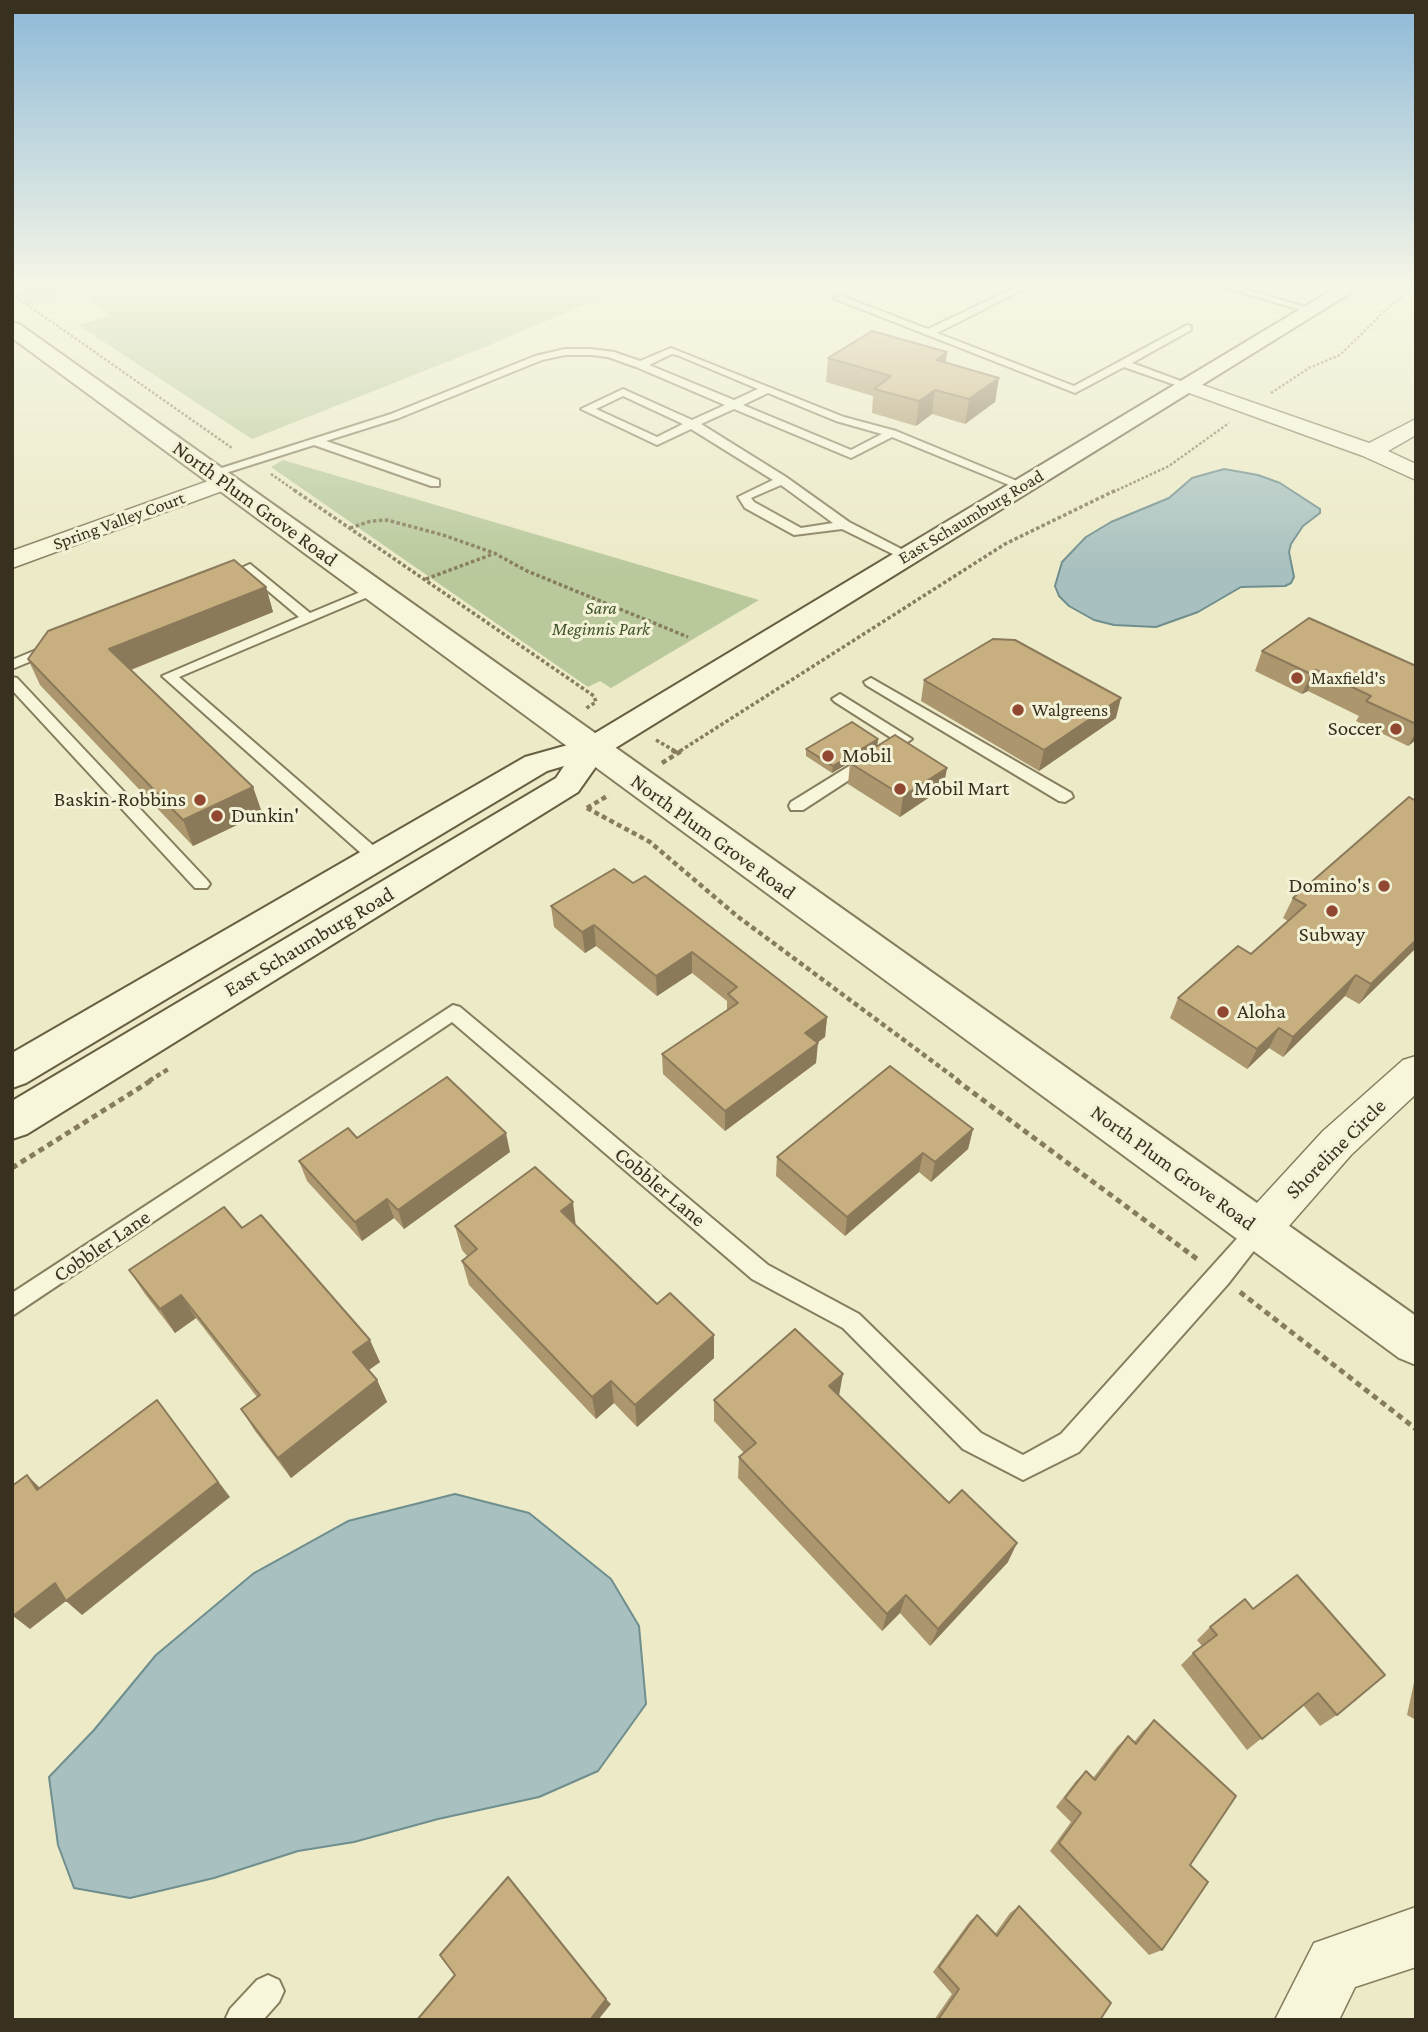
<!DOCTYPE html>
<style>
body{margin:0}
#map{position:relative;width:1428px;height:2032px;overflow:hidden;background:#eceac7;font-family:"Crimson Pro",serif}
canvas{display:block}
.frame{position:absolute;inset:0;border:14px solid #383120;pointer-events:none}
</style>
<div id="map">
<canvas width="1428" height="2032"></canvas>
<div class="frame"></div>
</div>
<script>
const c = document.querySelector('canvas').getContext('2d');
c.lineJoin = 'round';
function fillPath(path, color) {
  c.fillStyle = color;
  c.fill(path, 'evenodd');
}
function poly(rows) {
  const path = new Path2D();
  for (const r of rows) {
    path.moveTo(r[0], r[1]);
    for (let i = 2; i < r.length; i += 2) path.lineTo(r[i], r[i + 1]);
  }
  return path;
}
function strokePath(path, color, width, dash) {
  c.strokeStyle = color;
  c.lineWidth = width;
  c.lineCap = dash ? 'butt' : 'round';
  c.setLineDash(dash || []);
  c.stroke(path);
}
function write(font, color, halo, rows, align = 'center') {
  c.font = font + ' "Crimson Pro",serif';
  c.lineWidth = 6;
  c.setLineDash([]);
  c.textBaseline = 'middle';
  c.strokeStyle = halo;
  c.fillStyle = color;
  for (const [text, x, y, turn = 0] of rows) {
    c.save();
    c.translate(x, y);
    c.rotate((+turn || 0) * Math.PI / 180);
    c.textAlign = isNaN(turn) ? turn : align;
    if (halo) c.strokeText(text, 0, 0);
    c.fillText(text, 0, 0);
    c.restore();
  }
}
const green = poly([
 [18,287,625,287,490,345,252,439,78,325,110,316,84,292,32,307,12,294,21,290],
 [283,460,759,600,611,688,600,681,588,687,271,467]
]);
const water = poly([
 [1224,469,1258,475,1280,483,1320,509,1320,513,1303,526,1291,544,1289,552,1294,577,1291,583,1285,586,1241,587,1198,612,1156,627,1114,625,1094,620,1069,606,1059,596,1055,586,1062,562,1086,537,1111,522,1169,498,1192,478,1224,469],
 [455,1494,529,1513,611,1579,639,1626,646,1704,598,1771,539,1797,438,1819,354,1842,298,1851,214,1878,130,1898,74,1888,58,1845,49,1777,94,1730,156,1655,254,1573,348,1521,455,1494]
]);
const stream = poly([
 [30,292,52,287]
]);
const pathFar3 = poly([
 [12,294,232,448],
 [1271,393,1309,368,1340,355,1392,304,1416,288],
 [271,474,297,492],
 [1113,492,1169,466,1229,423]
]);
const pathFar2 = poly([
 [294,490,594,696,596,702,585,709],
 [350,528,371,521,387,520,443,535,494,553,527,571,688,637],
 [426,579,493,554],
 [656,740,675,751],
 [680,751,1005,544,1116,490]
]);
const pathFar1 = poly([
 [672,750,679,754],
 [662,763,683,750],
 [587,808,609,795],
 [587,808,650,842,737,916,959,1081],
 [149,1081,170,1068]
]);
const path = poly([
 [956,1080,1197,1259],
 [12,1168,152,1080],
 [1240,1292,1416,1429]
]);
const service = poly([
 [1016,287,1028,287,937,333,1074,386,1187,325,1191,326,1191,330,1132,363,1194,386,1184,388,1124,367,1075,393,833,298,842,296,928,329,1016,287],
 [1224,287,1238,287,1316,310,1307,312,1224,287],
 [671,348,844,417,896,431,1029,486,1027,489,1019,489,892,437,851,458,734,409,701,424,786,477,849,522,915,556,908,560,903,559,842,529,794,535,745,508,738,497,773,480,691,429,657,445,581,409,623,389,692,420,725,405,636,367,608,357,591,355,565,355,542,360,399,418,326,441,439,480,439,486,431,486,314,445,216,476,206,473,391,414,535,356,565,349,591,349,614,352,640,361,671,348],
 [672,354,677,355,758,389,734,400,649,365,672,354],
 [768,393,836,421,882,434,851,450,743,405,768,393],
 [623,396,683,424,657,437,596,409,623,396],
 [781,485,833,523,801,528,754,502,751,498,781,485],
 [250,564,310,613,370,588,380,588,382,591,179,677,383,854,386,858,383,862,371,862,162,676,299,617,248,574,224,583,217,579,250,564],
 [53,643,60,647,58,650,12,669,12,660,53,643],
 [12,677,17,678,207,880,210,884,207,888,195,888,12,690,12,677],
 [871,678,1071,793,1073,797,1065,802,1059,801,866,685,864,682,871,678],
 [840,694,912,739,803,810,791,810,789,806,791,802,893,739,835,702,832,699,840,694],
 [453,1005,460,1007,768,1265,859,1314,981,1433,1023,1455,1061,1434,1251,1223,1259,1220,1267,1223,1270,1230,1228,1284,1079,1452,1023,1480,963,1449,843,1328,752,1279,452,1022,12,1316,12,1293,453,1005],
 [268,1975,279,1980,284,1991,279,2002,263,2020,225,2020,230,2009,257,1980,268,1975]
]);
const minor = poly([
 [1188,380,1369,443,1416,419,1416,435,1388,451,1416,464,1416,480,1363,456,1181,390,1177,386,1181,382,1188,380],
 [225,475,233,477,237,482,233,487,12,568,12,551,225,475],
 [1416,1056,1416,1094,1351,1155,1274,1243,1259,1248,1244,1243,1238,1230,1244,1217,1323,1131,1403,1060,1416,1056],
 [1416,1907,1416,1967,1355,1987,1339,2020,1275,2020,1314,1943,1416,1907]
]);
const tertiary = poly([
 [12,322,19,324,1416,1316,1416,1365,1399,1358,12,338,12,322]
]);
const secondary = poly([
 [1337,287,1360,287,604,755,578,792,27,1134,12,1139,12,1101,556,778,564,766,547,771,26,1083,12,1088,12,1053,525,757,582,741,1337,287]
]);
const wall = poly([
 [828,358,946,362,999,378,995,402,965,424,932,414,916,426,872,413,873,396,826,382],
 [266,587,273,612,131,670,253,787,262,813,193,846,40,685,28,659],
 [1262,651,1416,666,1416,740,1408,746,1356,721,1359,716,1308,691,1302,694,1255,671],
 [924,680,1116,718,1039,771,921,701],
 [878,739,877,746,832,773,806,756,806,749],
 [850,763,947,768,943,788,900,817,848,784],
 [1416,801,1416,948,1359,1004,1345,996,1283,1057,1269,1048,1247,1069,1170,1018,1178,998,1251,954,1288,921,1283,918,1293,898],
 [633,883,827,1017,825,1037,817,1043,816,1063,725,1131,663,1074,662,1054,727,1010,727,1001,692,973,657,996,596,946,585,953,554,927,551,906],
 [973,1129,968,1149,931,1182,919,1172,845,1236,776,1176,777,1157],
 [357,1138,510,1152,404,1229,394,1218,362,1241,307,1181,299,1161],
 [455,1226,576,1226,714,1358,637,1427,614,1403,596,1419,469,1285,462,1261,468,1257,462,1250],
 [242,1228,380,1362,369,1370,377,1380,387,1402,291,1478,255,1431,241,1409,257,1397,196,1318,175,1333,145,1294,129,1270],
 [839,1395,1008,1562,930,1646,900,1613,882,1631,738,1478,739,1457,744,1453,714,1421,714,1400],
 [1245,1599,1337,1715,1320,1726,1303,1705,1247,1750,1181,1665,1193,1653,1202,1646,1197,1640,1210,1627],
 [1416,1673,1416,1720,1407,1715],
 [1154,1720,1190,1865,1162,1950,1149,1955,1050,1851,1071,1822,1056,1807,1076,1781,1086,1771,1093,1778,1117,1747,1128,1736,1134,1742,1143,1731],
 [1019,1906,1100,2020,934,2020,952,1994,933,1972,970,1921,977,1915,995,1934,1010,1913]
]);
const shadedWall = poly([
 [947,352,944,376,937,360],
 [999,378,995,402,965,424,969,399],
 [935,390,932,414,916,426,919,401],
 [266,587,273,612,120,674,109,649],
 [1316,670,1308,691,1302,694,1311,674],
 [1121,698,1116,718,1039,771,1044,750],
 [1416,732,1416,740,1408,746],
 [878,739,877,746,832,773,833,766],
 [947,768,943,788,900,817,903,796],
 [253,787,262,813,193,846,183,820],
 [594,925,596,946,585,953,582,932],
 [1416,940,1416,948,1359,1004,1371,984],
 [692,952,692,973,657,996,656,976],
 [1356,975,1345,996,1283,1057,1293,1037],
 [827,1017,825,1037,803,1053,805,1033],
 [1279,1028,1269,1048,1247,1069,1257,1049],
 [818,1043,816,1063,725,1131,725,1111],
 [973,1129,968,1149,931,1182,935,1162],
 [506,1133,510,1152,404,1229,398,1210],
 [923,1153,919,1172,845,1236,847,1217],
 [387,1199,394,1218,362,1241,355,1222],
 [573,1202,576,1227,561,1211],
 [181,1295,196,1318,175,1333,160,1309],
 [714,1335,714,1358,637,1427,635,1405],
 [370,1340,380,1362,363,1374,353,1352],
 [843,1374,839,1396,829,1386],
 [377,1380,387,1402,291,1478,278,1458],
 [611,1381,614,1403,596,1419,592,1397],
 [157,1400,230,1497,82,1615,66,1601,30,1629,13,1616,55,1583],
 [27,1475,43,1491,37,1490],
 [1017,1543,1008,1562,930,1646,938,1629],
 [906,1595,900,1613,882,1631,887,1614],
 [606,1999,611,2004,598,2020,590,2020]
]);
const building = poly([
 [872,331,947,352,937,360,999,378,969,399,935,390,919,401,874,389,891,376,828,358,872,331],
 [234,560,266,587,109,649,253,787,183,820,28,659,48,631,234,560],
 [1309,618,1416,666,1416,724,1366,701,1371,696,1316,670,1311,674,1262,651,1309,618],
 [993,639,1015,640,1121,698,1044,750,924,680,993,639],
 [852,722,878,739,833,766,806,749,852,722],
 [895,735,947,768,903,796,850,763,895,735],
 [1409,797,1416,801,1416,940,1371,984,1356,975,1293,1037,1279,1028,1257,1049,1178,998,1238,946,1251,954,1306,905,1293,898,1409,797],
 [614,869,633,883,645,876,827,1017,805,1033,818,1043,725,1111,662,1054,738,1003,728,994,737,987,692,952,656,976,594,925,582,932,551,906,614,869],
 [890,1066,973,1129,935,1162,923,1153,847,1217,777,1157,890,1066],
 [447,1077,506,1133,398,1210,387,1199,355,1222,299,1161,348,1128,357,1138,447,1077],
 [535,1167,573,1202,561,1211,657,1304,670,1293,714,1335,635,1405,611,1381,592,1397,462,1261,477,1249,455,1226,535,1167],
 [224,1207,242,1228,261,1215,370,1340,353,1352,377,1380,278,1458,241,1409,260,1395,181,1295,160,1309,129,1270,224,1207],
 [795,1329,843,1374,829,1386,949,1503,962,1490,1017,1543,938,1629,906,1595,887,1614,739,1457,756,1443,714,1400,795,1329],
 [157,1400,218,1482,66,1601,55,1583,13,1616,12,1486,27,1475,37,1490,157,1400],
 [1297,1575,1385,1675,1337,1715,1318,1693,1262,1739,1193,1653,1217,1635,1210,1627,1245,1599,1253,1609,1297,1575],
 [1154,1720,1236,1796,1190,1865,1208,1882,1162,1950,1059,1843,1081,1813,1065,1798,1086,1771,1095,1780,1128,1736,1136,1744,1154,1720],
 [508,1877,606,1999,590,2020,417,2020,455,1975,440,1955,508,1877],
 [1019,1906,1111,2003,1100,2020,938,2020,959,1989,939,1967,977,1915,997,1936,1019,1906]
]);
const markers = [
 [1297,678,7,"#914832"],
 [1018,710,7,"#914832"],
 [1396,729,7,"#914832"],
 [828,756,7,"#914832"],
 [900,789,7,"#914832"],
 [200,800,7,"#914832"],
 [217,816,7,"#914832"],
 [1384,886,7,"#914832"],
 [1332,911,7,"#914832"],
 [1223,1012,7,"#914832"]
];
const farStreetnames = [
 ["East Schaumburg Road",971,517,-31],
 ["Spring Valley Court",119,521,-20]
];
const farParknames = [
 ["Sara",601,608],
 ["Meginnis Park",601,629]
];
const farPoinames = [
 ["Maxfield's",1311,678],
 ["Walgreens",1032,710]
];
const streetNames = [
 ["North Plum Grove Road",255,504,36],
 ["North Plum Grove Road",713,837,36],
 ["East Schaumburg Road",309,942,-31],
 ["Shoreline Circle",1336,1149,-45],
 ["North Plum Grove Road",1173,1168,36],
 ["Cobbler Lane",660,1187,40],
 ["Cobbler Lane",102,1246,-34]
];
const poiNames = [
 ["Soccer",1382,729,"right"],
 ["Mobil",842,756],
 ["Mobil Mart",914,789],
 ["Baskin-Robbins",186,800,"right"],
 ["Dunkin'",231,816],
 ["Domino's",1370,886,"right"],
 ["Subway",1332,935,"center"],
 ["Aloha",1237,1012]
];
fillPath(green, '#b9c99c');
fillPath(water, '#a8c0bf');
strokePath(water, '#6f8e8e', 2);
strokePath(stream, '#6f8e8e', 5);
strokePath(service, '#867d5e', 4);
strokePath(minor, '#867d5e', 3);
strokePath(tertiary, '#867d5e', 4);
strokePath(secondary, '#685e41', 4);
strokePath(pathFar3, '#867d5e', 2.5, [2.5, 2]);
strokePath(pathFar2, '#867d5e', 3.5, [3.5, 2.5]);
strokePath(pathFar1, '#867d5e', 4.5, [5, 3.5]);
strokePath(path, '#867d5e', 5, [6, 4.5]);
fillPath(service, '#f7f5da');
fillPath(minor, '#f7f5da');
fillPath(tertiary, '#f7f5da');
fillPath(secondary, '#f7f5da');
fillPath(wall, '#ab966e');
fillPath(shadedWall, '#8b7a5a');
fillPath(building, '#c7af80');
strokePath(building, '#8b7a5a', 2);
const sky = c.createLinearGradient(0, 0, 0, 571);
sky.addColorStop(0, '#8eb9d8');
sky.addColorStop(0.5, '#f6f6e6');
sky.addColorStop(1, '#f6f6e600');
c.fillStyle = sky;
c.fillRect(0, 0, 1428, 571);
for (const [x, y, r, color] of markers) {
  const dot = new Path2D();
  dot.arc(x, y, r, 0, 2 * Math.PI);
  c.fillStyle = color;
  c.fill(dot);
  strokePath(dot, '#f3f2d6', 2.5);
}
write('18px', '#383120', '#f3f2d6', farStreetnames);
write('italic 18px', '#3e5328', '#f3f2d6', farParknames);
write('18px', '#383120', '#f3f2d6', farPoinames, 'left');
write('21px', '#383120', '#f3f2d6', streetNames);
write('21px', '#383120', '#f3f2d6', poiNames, 'left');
</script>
